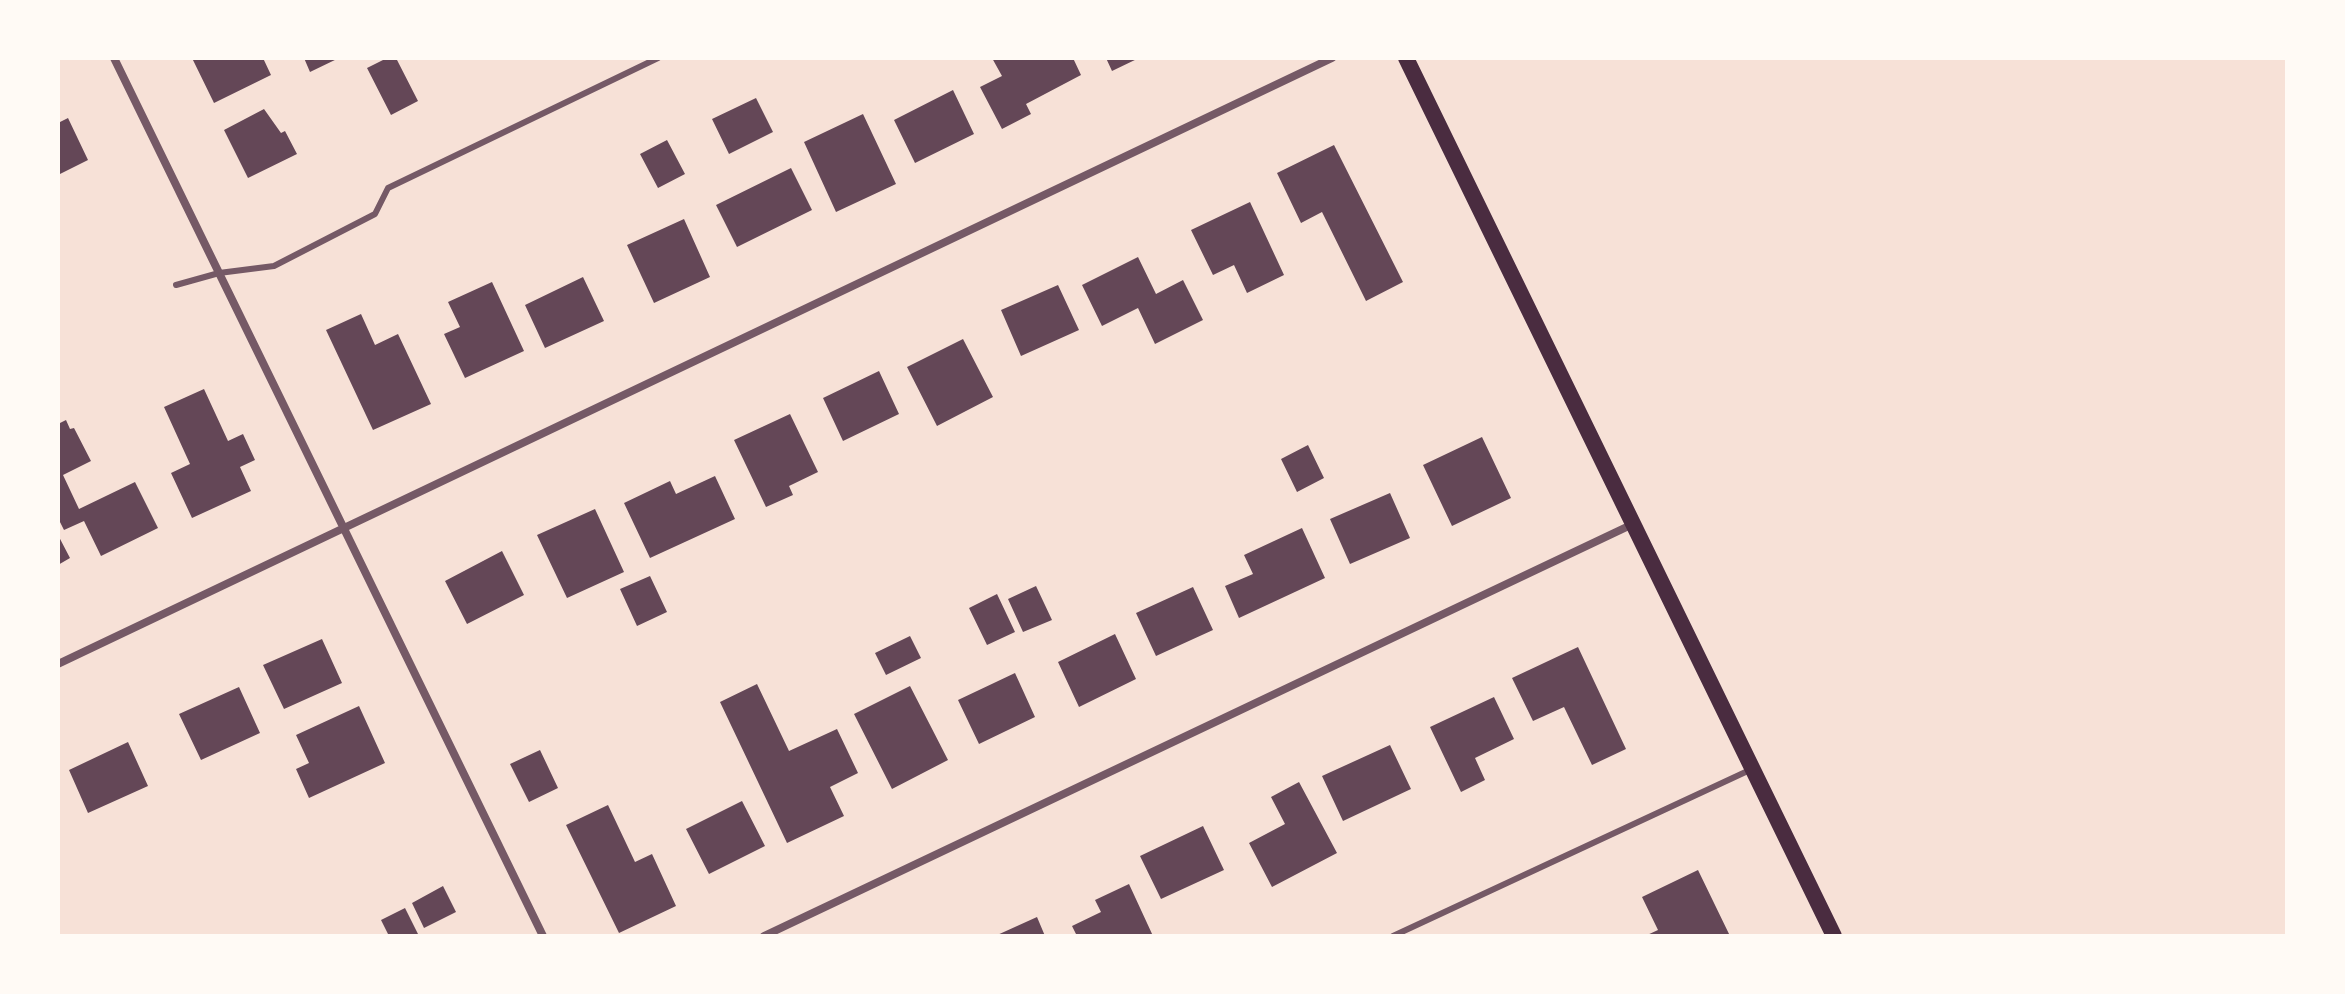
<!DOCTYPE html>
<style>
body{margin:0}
#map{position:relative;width:2345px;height:994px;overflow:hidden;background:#f7e1d7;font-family:Inter,sans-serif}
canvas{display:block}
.frame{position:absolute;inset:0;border:60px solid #fffaf5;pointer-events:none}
</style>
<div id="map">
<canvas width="2345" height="994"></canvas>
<div class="frame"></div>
</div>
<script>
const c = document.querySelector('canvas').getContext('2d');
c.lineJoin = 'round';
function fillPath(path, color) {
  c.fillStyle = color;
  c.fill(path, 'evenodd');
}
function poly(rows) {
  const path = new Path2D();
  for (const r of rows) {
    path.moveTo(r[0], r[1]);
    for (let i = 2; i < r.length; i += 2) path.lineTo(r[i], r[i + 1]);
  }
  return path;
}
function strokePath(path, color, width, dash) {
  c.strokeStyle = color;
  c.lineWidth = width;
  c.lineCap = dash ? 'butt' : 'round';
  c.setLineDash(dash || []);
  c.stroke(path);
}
const building = poly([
 [192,58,263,58,271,75,214,103],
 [304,58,339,58,310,72],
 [387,58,396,58,418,101,391,115,367,68],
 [992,58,1073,58,1081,75,1026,104,1031,114,1002,129,980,87,1002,76],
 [1106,58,1139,58,1112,71],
 [953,90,974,134,915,163,894,120],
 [756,98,773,132,729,154,712,119],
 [264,109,281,133,285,131,297,154,248,178,224,130],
 [863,114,896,184,836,212,804,142],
 [68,118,88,160,58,175,58,123],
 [667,140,685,174,658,188,640,154],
 [1334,145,1403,282,1366,301,1322,212,1301,223,1277,173],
 [791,168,812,210,737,247,716,205],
 [1250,202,1284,275,1247,293,1234,265,1213,275,1191,230],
 [684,219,710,277,654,303,627,245],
 [1138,257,1156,294,1183,280,1203,320,1155,344,1138,308,1102,326,1082,285],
 [583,277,604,321,545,348,525,305],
 [492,282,524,351,465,378,444,334,460,327,448,302],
 [1058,285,1079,330,1021,356,1001,310],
 [361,314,375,345,398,334,431,404,373,430,326,330],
 [963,339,993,397,937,426,907,367],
 [879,371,899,414,843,441,823,398],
 [204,389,228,441,243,434,255,460,240,467,251,491,192,518,171,473,190,464,164,407],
 [790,414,818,472,789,486,793,495,766,507,734,440],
 [66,420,70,429,74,428,91,461,63,475,79,509,135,482,158,528,101,556,84,521,64,530,58,518,58,424],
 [1482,437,1511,498,1452,526,1423,465],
 [1308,445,1324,478,1297,492,1281,459],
 [715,476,735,519,650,558,624,503,670,481,676,494],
 [1390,493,1410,538,1350,564,1330,519],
 [595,509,624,572,567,598,537,535],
 [1302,528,1325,578,1239,618,1225,586,1253,574,1244,555],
 [58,535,70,558,58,565],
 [502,551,524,595,467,624,445,581],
 [650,576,667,612,637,626,620,589],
 [1036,586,1052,620,1023,632,1008,599],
 [1193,587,1213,630,1156,656,1136,613],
 [997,594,1015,632,987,645,969,608],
 [1115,634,1136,679,1079,707,1058,662],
 [910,636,921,658,886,675,875,653],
 [322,639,342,683,284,709,263,665],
 [1578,647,1626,749,1592,765,1564,707,1533,721,1512,678],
 [1015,673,1035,717,979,744,958,700],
 [757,684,789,751,837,729,858,773,830,787,844,816,787,843,720,702],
 [910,686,948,760,892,789,854,714],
 [239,687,260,733,201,760,179,714],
 [1494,697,1514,739,1475,758,1485,780,1461,792,1430,727],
 [359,706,385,763,309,798,296,769,309,763,296,735],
 [128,742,148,786,88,813,69,770],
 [1390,745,1411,789,1343,821,1322,776],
 [540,750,558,788,529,802,510,764],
 [1299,782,1337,853,1272,887,1249,843,1285,824,1271,797],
 [742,801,765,846,709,874,686,829],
 [608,805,635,862,652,854,676,906,619,933,566,825],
 [1203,826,1224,870,1161,899,1140,856],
 [1698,870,1730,936,1645,936,1658,930,1642,897],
 [1129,884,1153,936,1077,936,1072,926,1101,912,1095,900],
 [443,886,456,912,424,928,412,903],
 [405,908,419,936,389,936,381,920],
 [1037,917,1045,936,995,936]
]);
const service = poly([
 [176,285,219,273,274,266,375,214,388,188,658,58],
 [1393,936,1752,769]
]);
const minor = poly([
 [114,58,543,936],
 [58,664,1332,58],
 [764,936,1633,524]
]);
const secondary = poly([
 [1406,58,1834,936]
]);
fillPath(building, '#644757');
strokePath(service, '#755966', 6);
strokePath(minor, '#755966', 8);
strokePath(secondary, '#4a2c40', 16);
</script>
